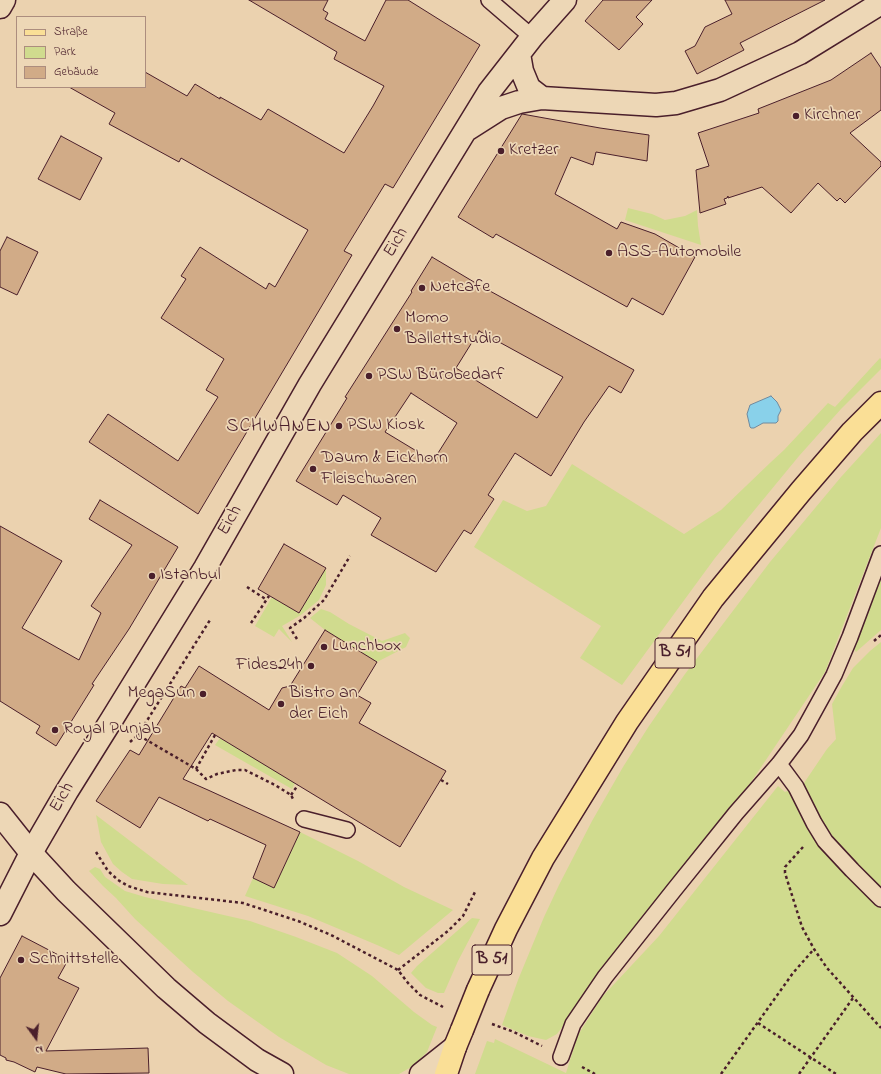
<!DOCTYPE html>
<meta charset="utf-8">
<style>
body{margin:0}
#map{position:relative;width:881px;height:1074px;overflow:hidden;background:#ebd2af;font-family:"Indie Flower",sans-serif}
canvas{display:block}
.legend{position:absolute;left:16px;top:16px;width:130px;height:72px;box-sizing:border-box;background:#edd7b6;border:1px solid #ac8d7e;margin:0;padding:5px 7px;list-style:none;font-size:12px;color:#4a1f2b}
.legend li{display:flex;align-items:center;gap:8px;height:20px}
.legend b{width:20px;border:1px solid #ac8d7e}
.north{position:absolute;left:16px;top:1018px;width:40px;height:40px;-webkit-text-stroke:3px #edd7b6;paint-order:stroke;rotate:165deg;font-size:11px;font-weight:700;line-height:16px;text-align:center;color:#4a1f2b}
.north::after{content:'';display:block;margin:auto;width:14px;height:18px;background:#4a1f2b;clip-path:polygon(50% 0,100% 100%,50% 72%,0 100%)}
</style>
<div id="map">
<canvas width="881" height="1074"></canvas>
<ul class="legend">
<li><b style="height:5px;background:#fadf96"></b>Straße</li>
<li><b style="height:11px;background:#d0db8e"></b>Park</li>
<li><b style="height:11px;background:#d1ab87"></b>Gebäude</li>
</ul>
<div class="north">N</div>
</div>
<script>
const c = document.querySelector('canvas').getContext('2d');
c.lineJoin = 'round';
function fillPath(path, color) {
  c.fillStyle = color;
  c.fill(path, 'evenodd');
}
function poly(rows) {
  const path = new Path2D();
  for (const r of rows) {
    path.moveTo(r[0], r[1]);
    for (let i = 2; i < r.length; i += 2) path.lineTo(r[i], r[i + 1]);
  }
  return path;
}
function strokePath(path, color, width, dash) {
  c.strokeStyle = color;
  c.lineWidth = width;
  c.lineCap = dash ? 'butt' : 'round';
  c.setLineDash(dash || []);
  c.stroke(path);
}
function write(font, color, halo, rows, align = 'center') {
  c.font = font + ' "Indie Flower",sans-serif';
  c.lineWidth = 3.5;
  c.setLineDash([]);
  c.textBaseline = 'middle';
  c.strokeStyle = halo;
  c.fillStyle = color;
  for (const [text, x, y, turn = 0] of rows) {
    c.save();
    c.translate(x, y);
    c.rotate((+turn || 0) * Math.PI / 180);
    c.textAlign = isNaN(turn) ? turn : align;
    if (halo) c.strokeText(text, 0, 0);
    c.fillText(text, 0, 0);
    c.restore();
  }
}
const green = poly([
 [628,208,652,214,665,220,685,216,697,210,698,226,701,245,625,220],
 [880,358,881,359,881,369,841,409,799,456,715,558,622,685,580,658,601,626,474,547,503,500,527,511,546,506,572,464,684,534,721,510,771,462,784,450,828,403,835,407],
 [881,433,881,528,825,672,733,809,617,954,557,1034,546,1040,528,1036,502,1025,518,980,544,917,559,885,592,821,623,767,649,726,685,674,770,562,841,477],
 [326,568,326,585,319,600,301,615,282,626,292,642,279,629,274,637,255,626,272,597,299,613],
 [881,569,881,630,856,652,854,649,856,638],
 [321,609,330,612,349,624,382,641,405,633,410,638,406,647,377,662,325,630,310,618],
 [881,642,881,1074,475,1074,487,1041,494,1043,495,1039,566,1073,578,1035,602,997,659,936,778,786,785,792,804,783,827,749,836,739,832,704,842,686,853,668,870,651],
 [220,738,295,783,292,789,215,745],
 [96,815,188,885,163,884,132,879,122,872,113,864,101,842],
 [300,832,358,861,404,887,453,910,399,955,377,945,308,916,245,896,253,878,274,888],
 [95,867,100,869,105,877,125,891,145,897,250,921,296,937,337,953,372,976,414,1012,432,1025,437,1027,427,1052,413,1066,399,1074,349,1074,326,1065,279,1037,228,1001,193,972,135,919,116,898,103,886,89,871],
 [472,918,480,919,458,961,444,993,438,993,426,988,411,973,417,966]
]);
const water = poly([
 [771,396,777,402,781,410,778,416,778,421,776,423,763,423,754,428,751,428,750,427,747,414,750,405,771,396]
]);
const building = poly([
 [249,0,328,0,323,10,328,13,325,19,365,41,386,0,408,0,480,45,393,188,385,184,344,251,352,255,198,514,89,442,108,414,178,461,218,397,206,390,224,359,161,318,186,279,181,276,200,247,266,289,269,283,275,287,308,230,181,158,179,162,109,124,115,113,69,87,145,87,145,72,187,96,195,84,220,99,220,97,261,120,268,109,344,153,373,106,384,86,334,59,337,52,249,0],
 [603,0,652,0,636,17,643,24,619,50,585,21,603,0],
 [725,0,825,0,740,43,744,50,697,74,685,51,695,46,705,27,732,14,725,0],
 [871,53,881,68,881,110,850,133,881,162,881,166,845,203,840,198,837,201,818,183,791,213,762,187,728,198,728,196,727,198,724,199,726,204,700,213,696,170,709,166,698,133,759,113,758,109,831,80,871,53],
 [522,114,600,128,649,135,647,161,596,152,593,165,571,157,555,194,617,229,621,222,655,234,695,257,663,315,632,298,627,307,496,234,493,238,458,217,522,114],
 [61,136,102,158,80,200,38,179,61,136],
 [7,237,38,252,17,295,0,287,0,251,7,237],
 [432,257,479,285,634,370,621,393,609,386,584,422,551,476,515,453,488,495,494,499,471,534,464,530,436,572,371,535,381,518,343,495,337,505,296,481,347,398,345,397,412,292,411,291,432,257],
 [479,331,563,377,537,418,456,368,479,331],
 [411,393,457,423,433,461,385,432,411,393],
 [100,500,178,547,129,629,92,684,94,685,56,746,36,733,40,726,0,701,0,526,62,561,22,628,79,660,101,613,91,606,132,545,89,519,100,500],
 [284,544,326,568,299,613,258,589,284,544],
 [325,630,377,662,357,695,371,703,359,723,446,771,400,847,212,733,183,779,208,790,300,832,274,888,253,878,266,845,210,819,208,821,159,797,140,828,96,801,130,750,139,755,181,686,185,688,199,666,269,710,282,688,290,686,325,630],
 [22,936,68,960,58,978,79,988,46,1051,148,1048,149,1073,66,1074,37,1067,35,1072,14,1062,6,1060,6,1058,0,1055,0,978,22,936]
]);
const path = poly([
 [247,587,267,600],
 [251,623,269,596],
 [297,639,290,628,304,618,324,600,350,556],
 [874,641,881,635],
 [138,735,210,620],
 [130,742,138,735,196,769,206,779,217,774,236,770,245,770,275,785,291,795,293,799],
 [196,769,215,735],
 [441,780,448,784],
 [291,795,298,785],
 [803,847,785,867,785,873,802,927,814,949,827,968,881,1028],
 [96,852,108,871,118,880,128,886,147,892,243,903,298,921,331,935,398,970,408,983,420,995,443,1007],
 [398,970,448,931,463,916,475,892],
 [758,1023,836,1074],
 [492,1024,514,1032,542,1046],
 [582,1067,595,1074],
 [721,1074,793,973,814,949],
 [799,1074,853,998]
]);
const service = poly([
 [489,0,532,37],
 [779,764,796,787,814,823,825,841,852,870,881,899],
 [304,819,347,830],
 [561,1057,573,1024,605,977,674,890,736,813,779,764,801,735,834,675,850,637,881,554]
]);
const minor = poly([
 [0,7,4,0]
]);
const tertiary = poly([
 [519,54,522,71,529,88,542,98,656,105,676,103,720,90,800,53,881,3],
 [468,129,501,108,519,102,542,98],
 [0,914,31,853,67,791,112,719,205,568,310,384,489,92,532,37,565,0]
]);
const secondary = poly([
 [0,814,31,853,66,891,166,988,207,1023,257,1060,282,1074],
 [421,1074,455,1047]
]);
const primary = poly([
 [478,990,506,929,543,858,627,722,713,598,801,491,852,432,881,403],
 [446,1074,455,1047,462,1030]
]);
const primaryBridge = poly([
 [462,1030,478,990]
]);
const markers = [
 [796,116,4,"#4a1f2b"],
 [501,151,4,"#4a1f2b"],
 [609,253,4,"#4a1f2b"],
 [422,288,4,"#4a1f2b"],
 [397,329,4,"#4a1f2b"],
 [369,376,4,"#4a1f2b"],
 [339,426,4,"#4a1f2b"],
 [313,469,4,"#4a1f2b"],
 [152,576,4,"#4a1f2b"],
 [324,647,4,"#4a1f2b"],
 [311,666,4,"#4a1f2b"],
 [203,694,4,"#4a1f2b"],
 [281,704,4,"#4a1f2b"],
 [55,730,4,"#4a1f2b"],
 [21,960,4,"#4a1f2b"]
];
const shields = [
 [675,653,40],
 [492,960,40]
];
const shieldNames = [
 ["B 51",675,653],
 ["B 51",492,960]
];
const poiNames = [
 ["Kirchner",804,116],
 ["Kretzer",509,151],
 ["ASS-Automobile",617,253],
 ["Netcafe",430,288],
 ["Momo",405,319],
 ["Ballettstudio",405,340],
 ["PSW Bürobedarf",377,376],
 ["PSW Kiosk",347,426],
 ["Daum & Eickhorn",321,459],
 ["Fleischwaren",321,480],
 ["Istanbul",160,576],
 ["Lunchbox",332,647],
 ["Fides24h",303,666,"right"],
 ["MegaSun",195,694,"right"],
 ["Bistro an",289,694],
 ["der Eich",289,715],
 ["Royal Punjab",63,730],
 ["Schnittstelle",29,960]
];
const streetNames = [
 ["Eich",397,243,-59],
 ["Eich",231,521,-60],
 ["Eich",63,798,-60]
];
const neighbourhoodNames = [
 ["SCHWANEN",279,428]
];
fillPath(green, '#d0db8e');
fillPath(water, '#89d1ea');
strokePath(water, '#708a9e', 1);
fillPath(building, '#d1ab87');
strokePath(building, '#4a1f2b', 1);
strokePath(service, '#4a1f2b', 18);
strokePath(minor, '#4a1f2b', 25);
strokePath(tertiary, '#4a1f2b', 25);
strokePath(secondary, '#4a1f2b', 25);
strokePath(primary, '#4a1f2b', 25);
strokePath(path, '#4a1f2b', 2.5, [3, 3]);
strokePath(service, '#edd7b6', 15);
strokePath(minor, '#edd7b6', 22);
strokePath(tertiary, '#edd7b6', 22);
strokePath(secondary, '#edd7b6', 22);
strokePath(primary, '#fadf96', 22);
strokePath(primaryBridge, '#4a1f2b', 25, []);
strokePath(primaryBridge, '#fadf96', 22);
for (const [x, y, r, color] of markers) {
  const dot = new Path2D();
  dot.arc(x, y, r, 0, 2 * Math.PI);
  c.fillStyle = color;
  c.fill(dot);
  strokePath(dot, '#edd7b6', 1.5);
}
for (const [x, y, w] of shields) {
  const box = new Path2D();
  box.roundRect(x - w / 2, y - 15, w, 30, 3);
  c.fillStyle = '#edd7b6';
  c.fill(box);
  strokePath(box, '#4a1f2b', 1);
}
write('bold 17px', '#4a1f2b', null, shieldNames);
write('18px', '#4a1f2b', '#edd7b6', poiNames, 'left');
write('18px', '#4a1f2b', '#edd7b6', streetNames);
c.letterSpacing = '1px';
write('19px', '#4a1f2b', '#edd7b6', neighbourhoodNames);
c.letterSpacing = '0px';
</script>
